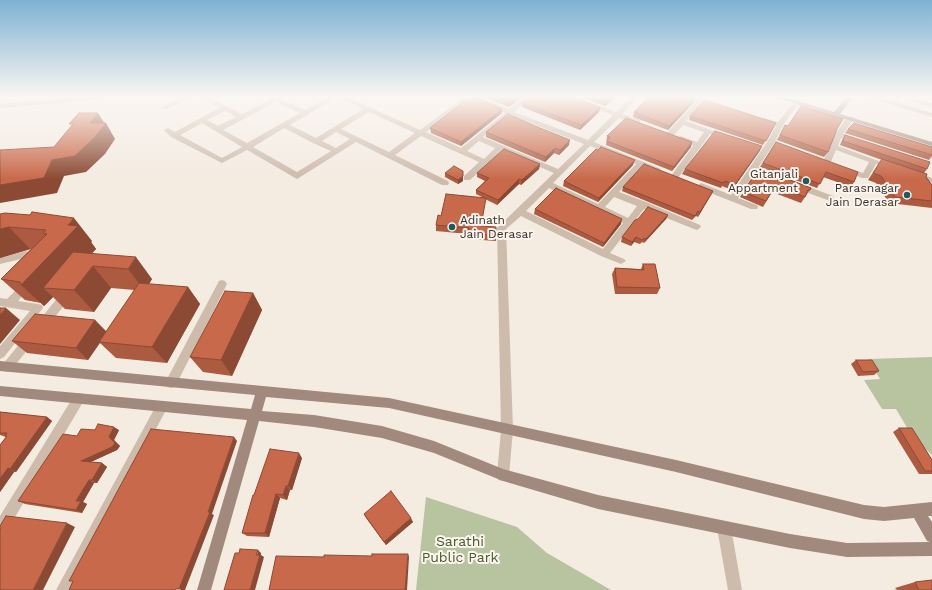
<!DOCTYPE html>
<style>
body{margin:0}
canvas{display:block;background:#f4ebe1}
</style>
<canvas width="932" height="590"></canvas>
<script>
const c = document.querySelector('canvas').getContext('2d');
c.lineJoin = 'round';
function fillPath(path, color) {
  c.fillStyle = color;
  c.fill(path, 'evenodd');
}
function poly(rows) {
  const path = new Path2D();
  for (const r of rows) {
    path.moveTo(r[0], r[1]);
    for (let i = 2; i < r.length; i += 2) path.lineTo(r[i], r[i + 1]);
  }
  return path;
}
function strokePath(path, color, width, dash) {
  c.strokeStyle = color;
  c.lineWidth = width;
  c.lineCap = dash ? 'butt' : 'round';
  c.setLineDash(dash || []);
  c.stroke(path);
}
function write(font, color, halo, rows, align = 'center') {
  c.font = font + ' "Work Sans",sans-serif';
  c.lineWidth = 4;
  c.setLineDash([]);
  c.textBaseline = 'middle';
  c.strokeStyle = halo;
  c.fillStyle = color;
  for (const [text, x, y, turn = 0] of rows) {
    c.save();
    c.translate(x, y);
    c.rotate((+turn || 0) * Math.PI / 180);
    c.textAlign = isNaN(turn) ? turn : align;
    if (halo) c.strokeText(text, 0, 0);
    c.fillText(text, 0, 0);
    c.restore();
  }
}
const green = poly([
 [932,357,932,455,912,436,896,409,882,409,864,380,880,379,868,359],
 [426,497,517,527,547,553,611,590,416,590]
]);
const street = poly([
 [81,97,104,97,101,99,0,108,0,104,81,97],
 [183,97,191,97,167,109,161,108,183,97],
 [200,97,208,97,242,114,271,99,269,97,277,97,305,110,329,97,337,97,290,125,316,138,363,109,339,97,347,97,420,130,465,97,479,97,509,109,524,97,531,97,514,112,588,140,613,115,568,98,567,97,576,97,616,112,631,97,638,97,622,114,640,120,640,124,634,124,619,118,594,142,661,169,657,171,642,166,619,192,646,202,700,225,701,227,697,230,694,229,644,209,610,253,624,259,626,261,621,264,601,256,521,216,506,229,513,430,509,475,508,480,503,481,498,480,497,475,501,430,497,228,554,173,502,151,470,180,464,180,464,176,479,162,421,136,395,155,448,181,449,183,448,185,442,185,356,142,297,179,247,150,222,163,171,137,164,130,168,128,175,132,219,108,200,97],
 [472,98,505,113,461,148,426,132,472,98],
 [276,102,300,113,247,143,223,130,276,102],
 [225,111,236,117,218,126,207,120,225,111],
 [369,112,415,133,389,152,341,129,369,112],
 [510,115,584,144,558,169,483,137,510,115],
 [202,123,242,147,222,158,180,135,202,123],
 [284,128,313,143,331,151,297,172,253,147,284,128],
 [336,132,350,139,336,148,322,141,336,132],
 [479,141,495,148,484,159,467,151,479,141],
 [590,146,636,164,598,204,553,183,590,146],
 [549,188,596,210,623,223,603,249,526,211,549,188],
 [614,197,637,206,628,218,605,207,614,197],
 [688,97,698,97,721,105,718,107,703,103,686,121,730,137,726,139,710,134,678,178,675,179,671,176,693,146,677,138,681,136,697,142,704,132,683,125,673,136,670,136,666,134,697,101,688,97],
 [869,97,878,97,932,113,932,117,870,98,869,97],
 [911,97,932,103,932,107,909,100,908,99,911,97],
 [797,100,800,102,783,125,775,142,738,198,757,205,758,207,757,209,751,209,698,188,697,186,701,183,731,195,767,142,776,126,760,120,764,118,778,122,795,101,797,100],
 [847,117,853,117,854,119,843,134,860,140,856,142,841,138,838,146,884,163,880,165,876,164,868,178,862,178,841,169,845,167,863,173,869,162,836,150,830,164,827,164,823,162,835,135,847,117],
 [914,171,932,178,932,182,911,176,911,172,914,171],
 [798,183,833,196,834,198,830,201,795,188,794,186,798,183],
 [26,251,41,258,43,260,41,262,38,263,25,258,0,264,0,258,26,251],
 [222,280,225,281,227,284,175,387,171,388,167,387,165,383,167,379,219,281,222,280],
 [27,281,30,282,32,285,18,301,38,304,42,305,43,308,4,357,0,359,0,346,30,311,0,306,0,298,7,299,24,282,27,281],
 [67,290,71,291,72,294,71,297,46,328,42,329,38,328,37,325,38,322,63,291,67,290],
 [30,335,34,336,35,339,34,342,11,370,7,372,3,370,1,367,3,364,26,336,30,335],
 [79,393,83,394,85,398,83,402,5,534,0,536,0,516,75,394,79,393],
 [162,401,166,402,168,406,166,410,71,590,56,590,158,402,162,401],
 [724,521,729,523,731,528,742,590,728,590,717,528,719,523,724,521]
]);
const secondary = poly([
 [776,97,785,97,834,112,847,97,853,97,840,114,932,142,932,146,777,98,776,97],
 [0,361,389,398,676,460,864,505,884,507,932,502,932,516,928,516,932,522,932,556,847,557,790,548,598,509,503,481,434,453,382,438,314,427,259,421,211,590,197,590,247,420,0,396,0,386,251,409,255,395,0,371,0,361],
 [266,397,389,408,676,472,864,519,884,521,914,518,927,541,930,542,847,543,790,534,598,495,503,469,434,441,382,426,314,415,262,411,266,397]
]);
const wall = poly([
 [482,97,522,97,509,107],
 [580,97,616,97,605,106],
 [696,97,694,102,668,130,633,117,634,112],
 [522,103,600,108,599,112,580,130,522,107],
 [502,113,461,146,431,133,430,128],
 [690,116,776,123,763,145,689,120],
 [785,125,788,126,837,130,828,152,824,157,777,140],
 [848,129,932,147,932,156,929,160,845,133],
 [486,132,569,145,559,155,554,153,545,162,486,137],
 [845,135,927,169,924,173,926,177,932,185,932,208,889,203,876,183,868,180,882,159,885,161,840,145,842,140],
 [607,136,691,147,672,171,606,145],
 [776,142,854,182,851,187,823,177,817,188,760,167],
 [762,146,759,152,732,190,722,186,721,188,682,174,685,169],
 [540,164,539,169,521,185,519,184,497,205,485,199,481,226,496,236,496,241,468,239,468,234,436,231,436,225,441,216,482,197,476,194,476,190,485,181,477,177,477,173],
 [633,165,598,202,563,186,564,181],
 [759,168,811,188,801,203,772,192,763,207,740,197],
 [445,173,463,181,458,184,445,177],
 [623,187,713,191,698,217,696,216,692,220,622,191],
 [535,209,621,224,603,247,534,214],
 [0,214,92,241,91,242,96,249,92,253,152,279,149,284,188,287,200,304,167,363,116,358,100,343,88,360,27,353,12,341,95,320,106,332,135,290,111,288,94,312,65,309,53,297,44,306,41,303,25,300,1,279,31,249,0,258],
 [668,215,666,219,644,243,642,242,640,244,634,242,631,246,621,242,622,237],
 [643,264,660,288,657,294,615,294,612,274,615,268,641,269],
 [253,293,262,310,232,376,203,372,190,357],
 [856,360,879,371,874,375,858,376,851,364],
 [0,412,47,417,52,421,16,472,14,472,0,492,0,445,6,437,0,435],
 [899,428,932,460,932,474,919,474,893,432],
 [119,430,114,440,120,446,117,450,91,462,102,463,107,467,97,483,94,483,83,502,87,504,82,513,25,504,18,501,77,436],
 [302,458,292,490,290,490,287,500,280,498,269,537,247,536,242,533,254,495],
 [364,514,413,522,386,545,366,518],
 [915,582,932,590,897,590,895,588]
]);
const shadedWall = poly([
 [517,97,522,97,509,107,509,103],
 [612,97,616,97,605,106,606,102],
 [696,97,694,102,668,130,669,126],
 [600,108,599,112,580,130,581,125],
 [502,109,502,113,461,146,461,142],
 [98,113,105,124,106,123,115,139,105,154,86,172,64,176,57,193,0,203,0,185,90,123],
 [570,140,569,145,559,155,560,150],
 [692,142,691,147,672,171,674,167],
 [762,146,759,152,732,190,735,185],
 [555,148,554,153,545,162,546,157],
 [635,160,633,165,598,202,599,198],
 [540,164,539,169,521,185,522,180],
 [463,176,463,181,458,184,458,180],
 [519,179,519,184,497,205,498,200],
 [713,191,711,195,698,217,700,212],
 [668,215,666,219,644,243,646,239],
 [74,218,92,241,91,242,96,249,59,289,43,288,53,297,44,306,21,285,68,225],
 [622,219,621,224,603,247,604,243],
 [9,227,30,249,0,258,0,229],
 [636,237,634,242,631,246,632,242],
 [136,257,152,279,145,291,128,269],
 [93,266,111,288,94,312,74,290],
 [188,287,200,304,167,363,152,347],
 [253,293,262,310,232,376,221,360],
 [6,308,20,320,0,344,0,315],
 [95,320,107,332,88,360,76,348],
 [47,417,52,421,16,472,10,469],
 [114,427,119,430,114,440,120,446,117,450,86,464,81,461],
 [234,437,237,441,212,514,214,515,185,590,181,590,179,589,208,512],
 [299,453,302,458,292,490,288,486],
 [102,463,107,467,97,483,92,480],
 [8,468,14,472,0,492,0,479],
 [89,480,94,483,83,502,87,504,82,513,76,510,76,501],
 [286,486,290,490,287,500,283,495],
 [276,494,280,498,269,537,265,533],
 [411,518,413,522,386,545,384,542],
 [67,523,75,527,43,590,33,590],
 [258,550,261,553,261,555,264,557,255,590,250,590],
 [408,554,409,557,407,590,405,590]
]);
const building = poly([
 [474,97,476,97,502,109,461,142,430,128,466,100,469,101,474,97],
 [494,97,517,97,509,103,494,97],
 [529,97,573,97,600,108,581,125,522,103,529,97],
 [592,97,612,97,606,102,592,97],
 [649,97,696,97,669,126,634,112,649,97],
 [705,100,776,123,766,141,690,116,705,100],
 [801,106,843,119,837,129,828,152,780,135,785,125,788,126,801,106],
 [79,113,98,113,90,123,106,123,94,138,75,156,52,160,44,178,0,185,0,150,54,147,73,124,69,124,79,113],
 [508,114,535,126,570,140,560,150,555,148,546,157,486,132,508,114],
 [626,118,692,142,674,167,607,141,610,137,607,136,626,118],
 [854,123,932,147,932,155,848,129,854,123],
 [715,131,762,146,735,185,725,181,723,183,685,169,715,131],
 [845,135,930,162,927,169,843,141,845,135],
 [776,142,858,172,854,182,826,172,820,184,763,163,776,142],
 [601,147,635,160,599,198,564,181,596,149,598,150,601,147],
 [504,149,540,164,522,180,519,179,498,200,476,190,489,178,477,173,504,149],
 [882,159,927,174,926,177,932,185,932,201,895,197,881,176,873,173,882,159],
 [644,164,713,191,700,212,698,211,695,216,623,187,644,164],
 [454,166,463,171,463,176,458,180,445,173,454,166],
 [759,168,811,188,810,190,808,190,805,197,775,186,766,201,743,192,759,168],
 [556,188,622,219,604,243,535,209,556,188],
 [446,194,486,198,481,226,496,227,496,236,468,233,469,228,436,225,438,215,441,216,446,194],
 [648,207,668,215,646,239,644,238,642,240,636,237,632,242,622,237,635,220,638,219,648,207],
 [32,212,74,218,68,225,78,226,21,285,20,282,1,279,47,234,43,233,46,230,9,227,0,229,0,214,5,213,30,215,32,212],
 [73,252,136,257,128,269,93,266,74,290,43,288,73,252],
 [643,264,655,264,660,288,617,287,615,268,644,270,643,264],
 [139,283,188,287,152,347,99,342,139,283],
 [225,291,253,293,221,360,190,357,225,291],
 [0,308,6,308,0,315,0,308],
 [35,314,95,320,76,348,12,341,35,314],
 [856,360,872,360,879,371,863,372,856,360],
 [0,412,47,417,10,469,8,468,0,479,0,445,7,436,5,436,7,433,0,433,0,412],
 [98,424,114,427,109,437,115,443,112,447,81,461,102,463,92,480,89,480,76,501,81,501,76,510,18,501,63,434,77,436,81,429,95,430,98,424],
 [899,428,912,428,932,460,932,471,925,471,899,428],
 [151,429,234,437,208,512,210,512,179,589,176,589,175,590,69,590,73,581,69,581,151,429],
 [270,449,299,453,288,486,286,486,283,495,276,494,265,533,242,533,253,495,254,495,270,449],
 [391,491,411,518,384,542,364,514,391,491],
 [6,516,67,523,33,590,0,590,0,531,1,529,0,529,0,526,6,516],
 [240,549,258,550,256,555,260,555,250,590,224,590,235,553,239,553,240,549],
 [372,554,408,554,405,590,269,590,276,556,324,557,324,555,372,556,372,554],
 [932,580,932,590,919,590,915,582,932,580]
]);
const markers = [
 [806,181,4,"#1f5a5e"],
 [907,195,4,"#1f5a5e"],
 [452,227,4,"#1f5a5e"]
];
const poiNames = [
 ["Gitanjali",798,174],
 ["Appartment",798,188],
 ["Parasnagar",899,188],
 ["Jain Derasar",899,202],
 ["Adinath",460,220,"left"],
 ["Jain Derasar",460,234,"left"]
];
const nearParknames = [
 ["Sarathi",460,542],
 ["Public Park",460,558]
];
fillPath(green, '#b8c4a0');
fillPath(street, '#cdbbac');
fillPath(secondary, '#a18a7d');
fillPath(wall, '#ac5a40');
fillPath(shadedWall, '#8c4a34');
fillPath(building, '#c8694b');
strokePath(building, '#8c4a34', 1);
const sky = c.createLinearGradient(0, 0, 0, 179);
sky.addColorStop(0, '#7eb2d2');
sky.addColorStop(0.54, '#faf6f2');
sky.addColorStop(1, '#faf6f200');
c.fillStyle = sky;
c.fillRect(0, 0, 932, 179);
for (const [x, y, r, color] of markers) {
  const dot = new Path2D();
  dot.arc(x, y, r, 0, 2 * Math.PI);
  c.fillStyle = color;
  c.fill(dot);
  strokePath(dot, '#fbf5ee', 1.5);
}
write('12px', '#3b302b', '#fbf5ee', poiNames, 'right');
write('14px', '#4a5a2e', '#fbf5ee', nearParknames);
</script>
